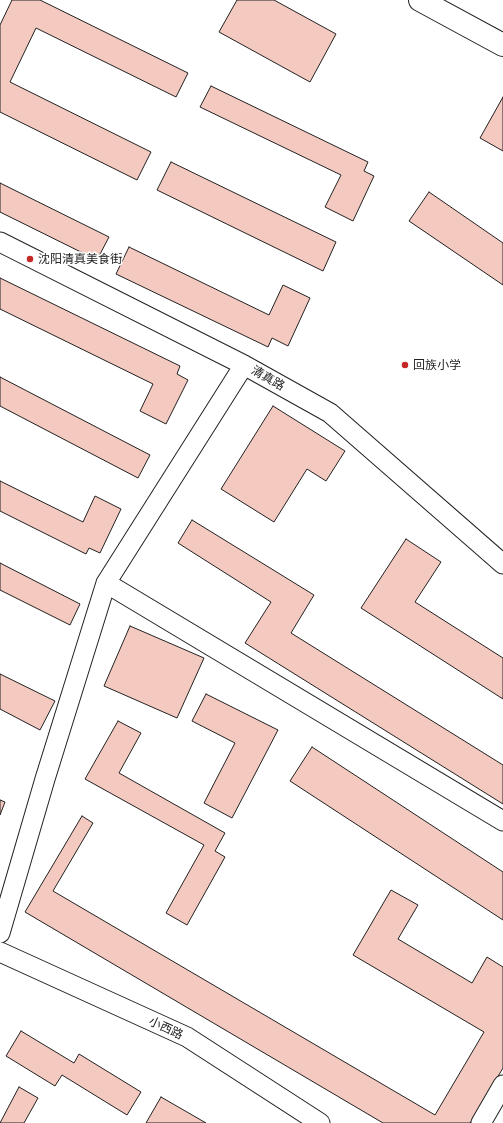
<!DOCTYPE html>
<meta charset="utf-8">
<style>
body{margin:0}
canvas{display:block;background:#fff}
</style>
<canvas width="503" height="1123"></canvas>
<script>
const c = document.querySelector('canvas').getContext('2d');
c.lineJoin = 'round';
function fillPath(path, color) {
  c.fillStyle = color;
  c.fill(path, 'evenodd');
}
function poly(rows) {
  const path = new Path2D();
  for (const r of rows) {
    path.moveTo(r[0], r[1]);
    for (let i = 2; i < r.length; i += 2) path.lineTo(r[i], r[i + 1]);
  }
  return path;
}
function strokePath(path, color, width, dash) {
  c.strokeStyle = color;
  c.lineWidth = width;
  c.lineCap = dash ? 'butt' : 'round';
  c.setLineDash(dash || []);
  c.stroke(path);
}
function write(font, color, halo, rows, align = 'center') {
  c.font = font + ' Ubuntu,"Noto Sans SC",sans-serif';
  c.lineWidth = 3;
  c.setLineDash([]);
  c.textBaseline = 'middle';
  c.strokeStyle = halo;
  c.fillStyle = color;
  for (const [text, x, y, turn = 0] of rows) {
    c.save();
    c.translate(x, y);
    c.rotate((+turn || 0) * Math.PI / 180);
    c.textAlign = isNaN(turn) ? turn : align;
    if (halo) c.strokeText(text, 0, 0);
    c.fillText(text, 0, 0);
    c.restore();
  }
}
const building = poly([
 [12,0,40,0,188,73,176,97,36,28,10,82,151,152,137,180,0,112,0,25,12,0],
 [237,0,274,0,336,34,310,82,219,32,237,0],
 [211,86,368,162,364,171,374,176,353,221,325,207,341,175,200,107,211,86],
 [503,97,503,151,480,138,503,97],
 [171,162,336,242,323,271,157,190,171,162],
 [0,183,109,237,97,260,0,212,0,183],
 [429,192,503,243,503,285,409,221,429,192],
 [129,247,269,315,283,285,310,298,288,346,272,338,268,347,116,274,129,247],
 [0,278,180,366,177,374,188,380,166,424,140,411,153,384,0,309,0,278],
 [0,377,150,455,138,478,0,406,0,377],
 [273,406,345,451,326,481,307,469,274,522,221,489,273,406],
 [0,481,83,522,95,496,121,509,100,553,89,548,86,554,0,511,0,481],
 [192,520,314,595,291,633,503,765,503,804,245,643,271,602,178,543,192,520],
 [406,539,441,562,415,602,503,658,503,699,361,608,406,539],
 [0,563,80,604,70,625,0,590,0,563],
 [130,626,204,658,177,718,104,686,130,626],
 [0,674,55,701,40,730,0,709,0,674],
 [206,694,278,730,232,818,204,803,235,743,192,721,206,694],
 [118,721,141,733,119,773,225,833,215,851,225,857,187,925,166,913,204,845,85,779,118,721],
 [312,747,503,872,503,920,290,781,312,747],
 [0,800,5,802,0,815,0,800],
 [82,816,93,823,53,891,435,1115,484,1032,353,955,391,890,418,905,398,939,472,983,487,957,503,967,503,1068,470,1123,383,1123,25,912,82,816],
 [21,1031,74,1063,79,1054,141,1092,127,1115,62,1075,55,1086,6,1056,21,1031],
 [19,1087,38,1098,24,1123,0,1123,19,1087],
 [161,1097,206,1123,146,1123,161,1097]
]);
const minor = poly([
 [0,242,244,365,330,413,503,564],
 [106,583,503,821],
 [0,933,45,779,106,583,244,365],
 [0,952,187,1037,320,1123],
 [481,1123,503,1085]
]);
const major = poly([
 [420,0,503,45]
]);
const markers = [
 [30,259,4,"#c62828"],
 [405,365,4,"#c62828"]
];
const poiNames = [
 ["沈阳清真美食街",38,259],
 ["回族小学",413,365]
];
const streetNames = [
 ["清真路",268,378,30],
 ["小西路",166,1028,25]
];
fillPath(building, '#f3c9c0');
strokePath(building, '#222', 1);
strokePath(minor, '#222', 21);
strokePath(major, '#222', 24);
strokePath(minor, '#fff', 19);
strokePath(major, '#fff', 22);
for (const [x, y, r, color] of markers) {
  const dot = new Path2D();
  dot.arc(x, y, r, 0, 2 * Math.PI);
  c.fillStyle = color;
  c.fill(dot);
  strokePath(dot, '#fff', 1.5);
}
write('12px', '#222', '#fff', poiNames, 'left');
write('12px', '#222', '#fff', streetNames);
</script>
